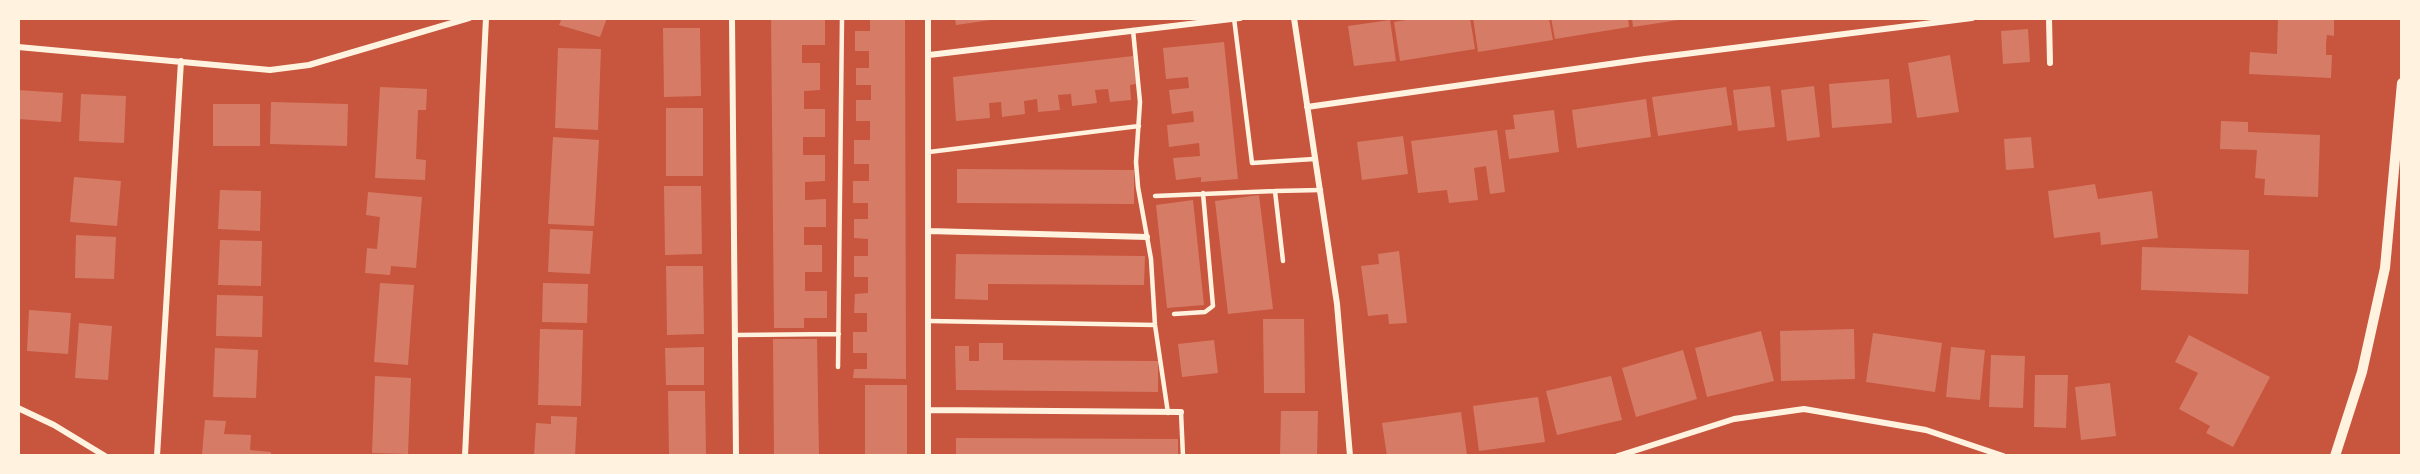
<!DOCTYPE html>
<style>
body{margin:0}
#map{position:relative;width:2420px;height:474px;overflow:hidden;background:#c8553d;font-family:"Nunito Sans",sans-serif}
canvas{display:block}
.frame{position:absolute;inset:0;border:20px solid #fff3e0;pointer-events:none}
</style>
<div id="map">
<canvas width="2420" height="474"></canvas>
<div class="frame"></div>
</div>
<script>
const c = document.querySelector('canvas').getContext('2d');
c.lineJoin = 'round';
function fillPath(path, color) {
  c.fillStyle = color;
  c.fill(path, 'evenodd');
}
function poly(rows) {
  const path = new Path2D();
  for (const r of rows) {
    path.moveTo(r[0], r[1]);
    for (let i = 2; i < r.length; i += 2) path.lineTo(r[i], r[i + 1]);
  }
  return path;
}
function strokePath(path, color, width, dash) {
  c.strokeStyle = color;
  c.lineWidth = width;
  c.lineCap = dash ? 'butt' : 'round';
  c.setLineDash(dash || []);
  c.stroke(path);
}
const building = poly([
 [562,18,607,18,600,37,559,25],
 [771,18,825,18,825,45,802,45,802,63,820,63,820,90,804,91,804,109,825,109,825,137,803,137,803,155,825,155,825,181,805,182,805,200,826,199,826,227,804,227,804,245,822,245,822,272,805,272,805,291,827,291,827,318,804,318,804,328,774,328],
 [870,18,905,18,906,379,853,378,854,369,867,369,867,353,853,353,853,332,867,332,867,313,854,313,855,294,868,293,868,277,854,277,854,256,868,256,868,239,854,238,854,219,868,219,868,203,853,203,853,181,869,181,869,164,854,164,854,140,870,140,870,121,856,121,856,100,871,100,871,85,856,85,856,68,869,68,869,51,855,51,855,31,870,31],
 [955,18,998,18,998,19,956,25],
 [1418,18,1470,18,1475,49,1400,61,1394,22],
 [1473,18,1549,18,1553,40,1478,52],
 [1551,18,1628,18,1629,27,1555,39],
 [1632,18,1685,18,1685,19,1633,27],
 [2278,18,2334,18,2334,36,2327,35,2326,43,2326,55,2332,55,2331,78,2249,74,2250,52,2277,54],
 [1390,20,1396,61,1354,66,1348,26],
 [663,28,700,28,701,96,664,97],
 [2028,29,2030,62,2003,64,2001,31],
 [1224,42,1238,179,1201,182,1201,177,1176,180,1173,158,1200,156,1199,143,1169,147,1167,125,1194,122,1193,111,1172,114,1169,90,1189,88,1188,77,1166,79,1163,48],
 [558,48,601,49,598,130,555,128],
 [1950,55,1959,112,1917,118,1908,63],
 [1133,56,1136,84,1130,85,1131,100,1110,102,1108,89,1095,90,1097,103,1072,106,1071,94,1058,95,1060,110,1038,112,1037,99,1031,100,1024,101,1025,114,1002,117,1001,102,989,103,990,118,956,121,953,77],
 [1889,79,1892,123,1832,128,1829,84],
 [1770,86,1775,127,1738,131,1733,90],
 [1814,86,1820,137,1787,141,1781,90],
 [380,87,427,89,426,110,418,110,416,159,426,160,425,180,375,178],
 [1726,87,1732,125,1658,136,1652,97],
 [18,90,63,93,61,122,18,119],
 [81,94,126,96,124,143,79,141],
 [1646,99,1651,137,1577,148,1572,110],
 [271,102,348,104,347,146,270,144],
 [213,104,260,104,260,146,213,146],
 [666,108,703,108,703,176,666,176],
 [1554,110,1559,152,1509,159,1505,130,1515,129,1513,115],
 [2221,121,2248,122,2248,132,2320,135,2318,197,2264,195,2265,179,2255,178,2257,150,2220,149],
 [1497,130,1505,192,1490,194,1486,166,1474,168,1478,200,1449,203,1447,190,1418,193,1411,141],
 [1403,136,1408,174,1362,180,1357,142],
 [553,137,599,140,594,226,548,224],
 [2031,137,2034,168,2006,170,2004,139],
 [957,169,1134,170,1134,204,957,203],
 [74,177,121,181,117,226,70,222],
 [2095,184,2098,199,2152,191,2158,238,2101,245,2100,232,2054,238,2048,191],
 [664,186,701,186,702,254,665,255],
 [220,190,261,191,260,231,218,229],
 [368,192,422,197,416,268,391,266,390,275,365,273,367,248,377,249,380,217,366,215],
 [1259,195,1273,309,1228,314,1215,201],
 [1193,200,1204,305,1167,308,1156,205],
 [550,229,593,231,590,274,548,272],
 [76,235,116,237,114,279,75,278],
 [220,240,262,241,261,286,218,285],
 [2142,247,2249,250,2248,294,2141,290],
 [1399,251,1407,323,1389,324,1388,314,1368,316,1361,266,1379,264,1378,254],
 [956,254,1145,256,1144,285,988,284,988,300,955,299],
 [666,266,703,266,704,334,667,335],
 [380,283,414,285,408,365,374,362],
 [543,283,588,284,587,323,542,322],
 [217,295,263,296,262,337,216,336],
 [29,310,71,313,68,354,27,351],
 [1263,319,1304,319,1305,393,1264,393],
 [79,323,112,326,108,380,75,378],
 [540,329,583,330,581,406,538,405],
 [1854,329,1855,379,1781,381,1780,331],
 [1761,331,1774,381,1707,397,1695,348],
 [1873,333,1942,343,1935,392,1866,382],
 [2189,335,2270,377,2233,447,2206,433,2210,426,2179,409,2198,373,2175,362],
 [773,339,817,339,819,456,774,456],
 [1214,340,1218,373,1182,377,1178,344],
 [979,343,1003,343,1003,360,1158,361,1158,392,956,390,955,346,969,346,969,361,979,361],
 [704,347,704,385,666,385,665,348],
 [1951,347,1985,350,1980,400,1946,397],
 [215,348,258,350,256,398,213,397],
 [1683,350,1697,399,1636,417,1622,368],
 [1991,355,2025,356,2023,408,1989,407],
 [2035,375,2068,375,2066,428,2034,427],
 [375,376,411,378,408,454,372,453],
 [1611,376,1622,420,1557,435,1546,391],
 [2110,383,2116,436,2081,440,2075,387],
 [865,385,907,385,907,456,865,456],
 [668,391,705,391,706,456,669,456],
 [1538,397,1545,442,1479,451,1473,406],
 [1281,411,1318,411,1317,456,1280,456],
 [1461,412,1467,455,1387,456,1382,423],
 [551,416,577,417,575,456,534,456,536,423,551,424],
 [205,420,226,421,224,434,251,435,250,450,271,452,271,456,202,454],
 [956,438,1178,439,1178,456,956,456]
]);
const service = poly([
 [1234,18,1252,163,1314,159],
 [1133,30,1140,102,1136,162,1138,187,1151,259,1155,325,1168,413],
 [929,152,1139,126],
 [1155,196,1275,191],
 [1283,261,1275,191,1321,190],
 [1174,314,1205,312,1213,306,1203,193],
 [929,321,1155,325],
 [735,335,839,334],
 [838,367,842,18],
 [1181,412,1183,456]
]);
const minor = poly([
 [732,18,736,456],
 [1294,18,1337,304,1350,456],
 [2049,18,2050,63],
 [18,47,270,70,309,65,469,18],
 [929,55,1240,18],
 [1307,107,1645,59,1972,18],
 [929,231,1147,237],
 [18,408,54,425,105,456],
 [928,410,1181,412],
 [157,456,181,61],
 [465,456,486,18],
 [928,456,928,18],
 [1618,456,1734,419,1804,409,1926,430,2003,456]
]);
const tertiary = poly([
 [2335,456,2362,372,2385,268,2402,83]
]);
fillPath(building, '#d67c66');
strokePath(service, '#fff3e0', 4.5);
strokePath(minor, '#fff3e0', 6);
strokePath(tertiary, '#fff3e0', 10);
</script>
